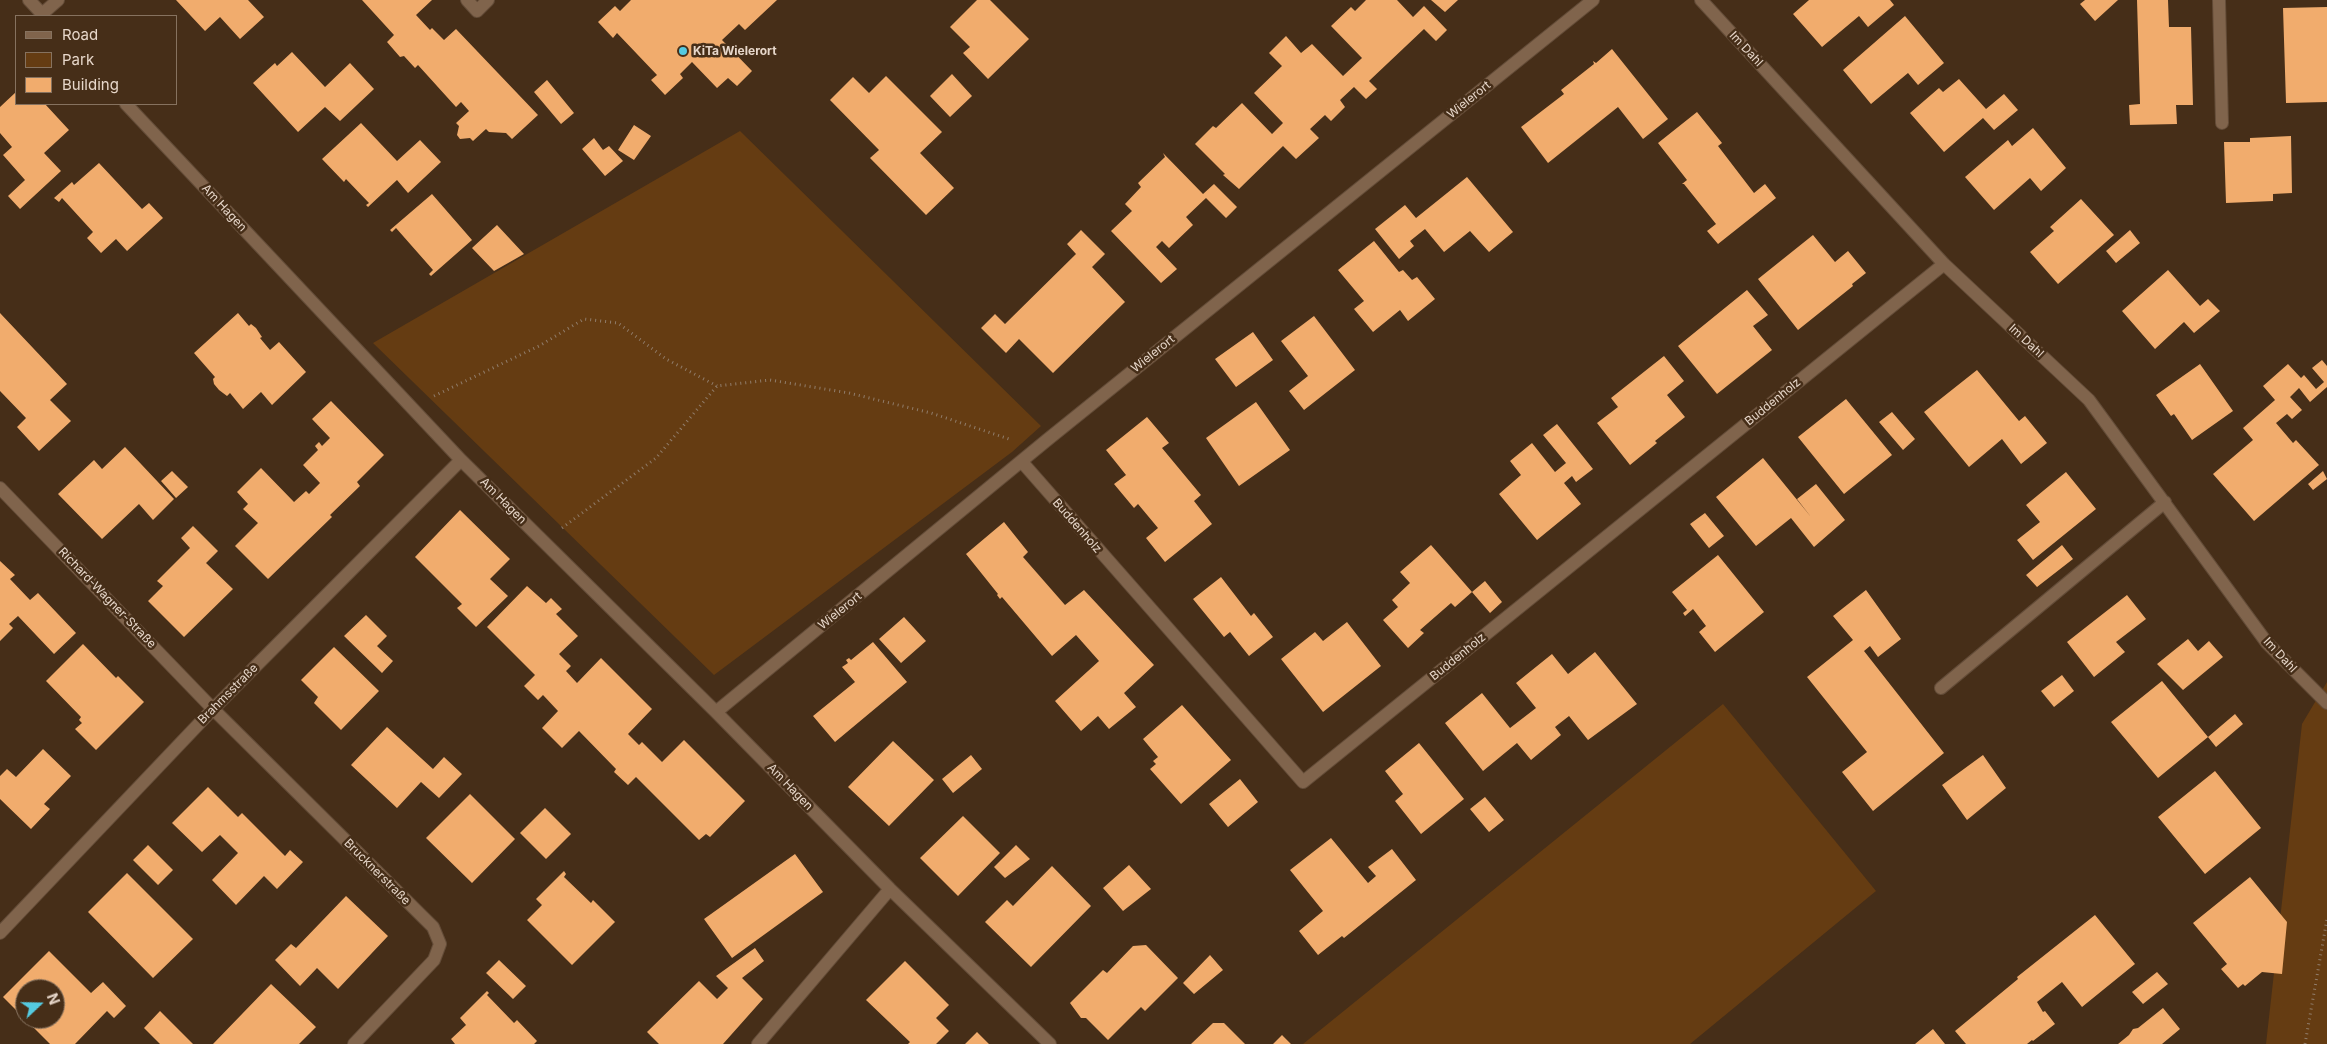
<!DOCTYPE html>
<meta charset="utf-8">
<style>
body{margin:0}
#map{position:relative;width:2327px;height:1044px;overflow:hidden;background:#462e18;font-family:Inter,sans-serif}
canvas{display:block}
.legend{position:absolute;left:15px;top:15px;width:162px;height:90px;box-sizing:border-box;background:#462e18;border:1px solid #86725f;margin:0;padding:6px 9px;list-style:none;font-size:15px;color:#e7d7ca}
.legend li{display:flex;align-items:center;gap:10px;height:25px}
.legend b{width:25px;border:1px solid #86725f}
.north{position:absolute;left:15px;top:979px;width:50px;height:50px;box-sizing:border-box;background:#462e18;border:1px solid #86725f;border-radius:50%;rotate:69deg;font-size:14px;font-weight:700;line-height:20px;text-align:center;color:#e7d7ca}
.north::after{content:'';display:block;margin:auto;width:18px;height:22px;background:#55cae0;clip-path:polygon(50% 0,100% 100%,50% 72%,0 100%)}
</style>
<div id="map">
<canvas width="2327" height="1044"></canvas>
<ul class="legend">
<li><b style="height:6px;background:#80644c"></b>Road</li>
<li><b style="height:14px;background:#653c12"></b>Park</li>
<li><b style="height:14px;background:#f1ac6d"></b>Building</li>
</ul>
<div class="north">N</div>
</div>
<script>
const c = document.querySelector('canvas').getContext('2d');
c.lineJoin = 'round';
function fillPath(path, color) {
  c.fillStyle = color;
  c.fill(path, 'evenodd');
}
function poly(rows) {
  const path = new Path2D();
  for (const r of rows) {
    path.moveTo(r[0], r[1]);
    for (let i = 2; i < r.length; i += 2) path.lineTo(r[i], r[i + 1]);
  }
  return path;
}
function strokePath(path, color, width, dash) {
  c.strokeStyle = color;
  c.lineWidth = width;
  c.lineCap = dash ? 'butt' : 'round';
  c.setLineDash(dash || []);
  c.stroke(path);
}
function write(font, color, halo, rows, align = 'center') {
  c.font = font + ' Inter,sans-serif';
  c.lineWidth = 5;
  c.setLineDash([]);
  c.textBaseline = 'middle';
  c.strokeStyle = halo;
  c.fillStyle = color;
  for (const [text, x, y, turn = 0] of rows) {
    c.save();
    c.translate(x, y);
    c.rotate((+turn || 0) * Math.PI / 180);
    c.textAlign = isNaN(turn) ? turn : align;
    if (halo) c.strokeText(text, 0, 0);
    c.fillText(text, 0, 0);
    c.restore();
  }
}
const green = poly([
 [740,131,1041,426,1012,452,714,675,373,343],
 [2327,682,2327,1044,2266,1044,2302,724],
 [1723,704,1876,891,1690,1044,1303,1044]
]);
const building = poly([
 [176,0,248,0,264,17,240,39,220,17,205,31],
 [362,0,432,0,416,15,430,30,432,28,444,40,456,29,538,115,512,139,506,133,489,132,486,129,473,141,470,138,460,139,457,135,459,126,456,123,469,111,461,102,456,107,418,65,415,68,404,56,400,57,387,42,394,35],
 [631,0,777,0,745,30,739,24,722,40,752,71,737,86,728,78,717,88,692,62,680,74,683,78,665,95,651,80,657,75,617,33,613,38,598,22,615,6,620,11],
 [977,0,990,0,1029,39,988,79,963,53,970,47,950,27],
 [1366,0,1397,0,1413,17,1424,6,1447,30,1436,41,1424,29,1369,81,1377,89,1366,99,1354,87,1340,100,1345,107,1331,121,1325,115,1310,129,1319,138,1296,159,1283,146,1239,189,1223,175,1225,174,1195,144,1213,126,1216,128,1242,103,1272,134,1283,123,1254,93,1282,66,1269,53,1286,36,1301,53,1312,44,1343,76,1362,58,1331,26,1351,7,1355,11],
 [1431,0,1458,0,1445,12],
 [1809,0,1890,0,1894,5,1868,27,1859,16,1822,47,1793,14],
 [2085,0,2118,0,2095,21,2080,4],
 [2137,0,2168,0,2169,27,2191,27,2193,105,2176,105,2177,124,2130,125,2129,105,2140,104],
 [2327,7,2327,102,2286,103,2283,8],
 [1905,16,1944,63,1918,85,1908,73,1871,104,1843,70],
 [1612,49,1668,119,1643,139,1618,107,1548,163,1521,127,1564,94,1561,90,1594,64,1593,61,1596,63],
 [292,52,325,87,350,63,374,89,340,121,325,107,298,132,253,83,275,63,277,66],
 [952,74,972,96,950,117,930,96],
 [886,76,942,132,920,153,954,188,926,215,870,158,879,150,830,100,853,77,869,93],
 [1959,79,1986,109,2004,94,2018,110,1994,130,1983,118,1944,152,1910,113,1939,88,1943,92],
 [547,80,574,113,561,124,534,92],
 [16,92,16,104,45,104,69,130,44,153,61,171,20,209,8,196,25,180,3,155,12,147,0,133,0,107],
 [1697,112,1722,143,1718,146,1754,193,1765,184,1776,198,1718,244,1707,231,1716,224,1684,184,1682,184,1687,180,1658,143],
 [361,123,397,161,420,140,441,162,408,193,397,180,368,207,366,205,369,203,346,179,344,182,322,159],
 [634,125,651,136,634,160,618,150],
 [2033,128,2066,168,2041,191,2030,178,1994,210,1965,177,2008,140,2012,146],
 [2291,136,2292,193,2273,194,2273,201,2226,203,2224,142,2250,142,2250,138],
 [594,138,603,150,609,146,623,161,605,176,582,149],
 [1163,153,1203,194,1214,184,1237,207,1226,218,1206,198,1186,217,1193,225,1169,248,1162,241,1156,247,1177,269,1161,283,1111,231,1132,211,1125,204,1141,187,1138,183,1165,157],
 [99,163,142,209,149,203,163,218,127,251,116,239,101,253,87,238,93,232,62,198,59,202,54,198,72,182,74,185],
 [1467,177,1513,232,1489,252,1470,231,1444,252,1425,229,1410,241,1414,246,1399,259,1375,229,1405,205,1416,218],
 [432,194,472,240,431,276,429,274,433,270,396,228,392,232,390,230],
 [2081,199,2114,235,2058,284,2030,252,2054,231,2050,227],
 [497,225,524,254,494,271,472,248],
 [1081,230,1105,254,1092,267,1125,302,1053,373,1019,339,1006,353,981,328,995,314,1005,324,1076,254,1067,244],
 [2130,230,2140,243,2116,263,2106,251],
 [1813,235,1835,262,1848,251,1866,273,1852,284,1853,286,1798,330,1758,279],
 [1374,241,1399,272,1403,270,1412,280,1417,277,1435,299,1408,321,1400,310,1373,332,1354,309,1364,301,1338,270],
 [2168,270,2200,306,2208,299,2220,311,2194,333,2184,322,2155,349,2122,311],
 [1747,290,1768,315,1753,326,1772,350,1717,394,1678,346],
 [0,313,67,384,50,400,71,421,39,451,17,427,26,418,0,391],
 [238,313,249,326,251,324,256,328,262,337,260,338,270,350,279,342,306,372,272,405,261,392,243,409,230,393,227,396,219,390,214,384,213,379,215,377,194,353],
 [1314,316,1355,370,1304,410,1289,391,1308,376,1281,341],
 [1253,332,1273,360,1236,387,1215,359],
 [1664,356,1684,381,1667,395,1685,417,1655,441,1657,443,1630,465,1597,423,1618,407,1611,398],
 [2322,360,2327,366,2327,387,2310,402,2299,388,2290,397,2302,410,2292,419,2287,414,2276,423,2293,443,2296,440,2319,465,2254,521,2213,474,2253,440,2243,428,2275,400,2263,386,2288,364,2301,378,2304,375,2316,389,2324,382,2312,368],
 [2200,364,2233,411,2192,440,2174,414,2171,416,2156,395],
 [1977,370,2019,421,2025,416,2047,443,2021,464,2002,439,1969,467,1924,412],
 [1846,399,1892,455,1844,494,1798,437],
 [331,401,384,455,357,482,360,486,330,515,332,517,268,579,235,546,258,523,243,509,248,504,237,492,261,468,294,502,306,491,309,494,320,483,303,465,318,450,315,446,319,442,322,446,330,438,312,419],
 [1256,402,1290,450,1239,486,1206,438],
 [1892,412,1915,439,1903,450,1879,422],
 [1147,417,1169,443,1162,448,1201,495,1194,501,1212,524,1165,562,1146,538,1158,528,1138,504,1134,508,1114,484,1126,475,1106,450],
 [1557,424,1593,469,1576,482,1572,476,1564,483,1581,504,1537,540,1499,494,1521,475,1510,461,1532,443,1555,472,1566,463,1543,435],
 [125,447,174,499,153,520,139,504,102,539,58,494,94,460,102,469],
 [1763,458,1811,517,1797,499,1816,484,1845,520,1814,547,1791,518,1756,546,1716,497],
 [172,471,188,487,176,498,161,481],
 [2323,471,2327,479,2313,490,2308,484],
 [2066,472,2096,509,2033,560,2017,540,2040,522,2026,505],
 [460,510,510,559,490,579,508,596,476,627,457,608,462,604,415,557],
 [1705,513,1724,536,1709,548,1690,524],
 [1004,522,1028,552,1023,557,1065,605,1084,590,1154,665,1124,693,1136,707,1109,729,1098,716,1081,731,1055,701,1099,661,1076,635,1052,656,1002,597,1000,599,997,595,998,594,966,554],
 [193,526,218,551,206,563,233,589,184,637,148,601,163,586,157,581,190,548,181,538],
 [1431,545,1472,592,1485,581,1502,602,1490,613,1472,592,1455,607,1451,603,1420,630,1424,633,1408,648,1383,620,1398,607,1392,600,1410,583,1400,572],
 [2062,545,2073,559,2037,587,2026,575],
 [1718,555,1764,612,1715,652,1699,632,1706,626,1693,609,1685,616,1683,613,1687,610,1672,592],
 [0,561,15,575,10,579,30,600,38,593,76,633,54,654,18,616,9,624,13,628,0,641],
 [1221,577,1251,616,1254,613,1273,637,1249,656,1230,632,1224,637,1193,599],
 [527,586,546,603,551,598,562,609,556,614,578,636,559,654,571,666,566,671,577,683,601,658,652,709,628,734,639,745,642,742,662,762,684,740,745,801,710,837,706,834,699,840,636,777,628,785,614,772,616,769,579,731,562,748,542,728,558,711,543,695,538,700,524,686,535,675,487,627],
 [1866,590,1901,639,1878,657,1870,646,1864,651,1944,753,1873,811,1842,772,1867,752,1807,677,1853,640,1833,616],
 [2127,595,2146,619,2116,642,2125,652,2094,677,2067,642],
 [366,615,387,636,377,646,393,661,382,673,344,636],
 [904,617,926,641,901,663,879,639],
 [1347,622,1381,666,1323,712,1281,659,1315,632,1323,641],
 [2188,639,2198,651,2209,641,2223,657,2183,690,2157,664],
 [873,642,907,682,835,742,813,716,855,682,842,667,848,663,846,660,849,658,851,660],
 [83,644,116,678,118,676,144,702,96,750,75,729,82,723,79,720,81,717,46,681],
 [334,647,379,691,341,730,314,703,318,697,301,680],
 [1595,652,1637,704,1588,740,1569,716,1555,727,1561,735,1531,760,1517,743,1483,771,1445,723,1482,693,1510,728,1536,708,1516,683,1552,654,1568,674],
 [2062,675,2074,691,2054,707,2041,691],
 [2162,681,2208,737,2158,778,2111,722],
 [1182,705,1231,760,1181,804,1150,769,1156,764,1153,761,1158,757,1143,739],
 [2235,714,2243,724,2216,747,2208,737],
 [387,727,433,769,444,757,462,774,439,798,421,782,397,808,351,765],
 [893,741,934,780,889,826,848,787],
 [1419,743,1464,799,1421,834,1395,801,1403,794,1385,771],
 [43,749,71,776,44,804,50,809,31,829,0,799,0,776,7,769,16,777],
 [971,755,982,769,953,793,942,779],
 [1983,755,2006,788,1967,820,1942,785],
 [2215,771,2261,828,2205,874,2158,817],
 [1240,779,1258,802,1228,827,1209,804],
 [208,787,238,817,242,813,285,856,290,850,303,862,277,889,264,876,236,905,212,880,238,853,220,835,202,852,172,823],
 [470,794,515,839,472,883,426,838],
 [1485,797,1504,820,1489,832,1470,809],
 [545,808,571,834,546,859,520,833],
 [963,816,1000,853,958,896,920,858],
 [1331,838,1368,883,1376,876,1368,867,1392,849,1416,880,1344,938,1342,936,1318,955,1299,931,1323,911,1290,870],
 [148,845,173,870,158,885,133,860],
 [1016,845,1030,859,1005,878,994,867],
 [795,854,823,892,732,958,704,919],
 [1129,865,1151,889,1123,911,1103,888],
 [1052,866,1091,906,1031,967,985,922,1007,900,1013,906],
 [564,871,566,874,564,877,591,903,593,900,615,922,572,965,527,920,542,905,536,899],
 [127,873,193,939,153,978,88,912],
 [2250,877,2287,922,2282,974,2262,972,2245,986,2243,984,2238,988,2221,969,2227,964,2193,923],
 [346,896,388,936,338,989,317,968,300,986,275,960,291,944,296,948],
 [2095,915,2135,964,2082,1007,2062,982,2037,1002,2043,1012,2045,1011,2055,1024,2033,1041,2032,1040,2027,1044,1966,1044,1955,1031,2018,979,2017,977],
 [1146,945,1178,978,1145,1011,1141,1007,1108,1040,1086,1018,1081,1018,1070,1003,1103,970,1107,973,1133,946],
 [755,948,764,961,742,978,763,999,723,1044,659,1044,647,1032,699,981,717,999,728,988,716,976],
 [49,951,91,993,103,982,126,1006,114,1018,107,1011,75,1044,50,1044,25,1019,55,1019,55,989,25,989,25,1019,3,997],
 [1210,955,1223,970,1194,994,1183,983],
 [499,960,526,986,513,999,486,973],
 [905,961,949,1005,936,1018,949,1031,936,1044,908,1044,910,1042,866,1000],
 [2157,972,2168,984,2143,1004,2132,992],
 [271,984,316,1027,299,1044,213,1044],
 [487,991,489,993,487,995,514,1023,517,1020,537,1041,534,1044,455,1044,451,1039,466,1025,460,1018],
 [2163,1008,2180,1029,2162,1044,2118,1044,2129,1035,2133,1029,2138,1028],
 [160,1011,193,1044,160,1044,144,1028],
 [1213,1023,1224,1023,1245,1044,1191,1044],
 [1933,1029,1945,1044,1915,1044],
 [977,1032,989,1044,965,1044],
 [1282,1035,1291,1044,1273,1044]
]);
const path = poly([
 [434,396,539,346,584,319,618,323,666,359,717,386],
 [562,528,656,458,717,386,770,380,849,393,931,413,1009,439],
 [2305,1044,2327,919]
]);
const minor = poly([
 [29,0,44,16],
 [467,0,477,11,488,0],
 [1701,0,1944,264,2089,400,2267,643,2327,703],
 [2219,0,2222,123],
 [42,14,58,0],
 [126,104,461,460,716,712,890,889,1050,1044],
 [1022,462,1303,782,1944,264],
 [0,488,213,709,433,927,440,944,434,960,354,1044],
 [1941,688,2165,502],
 [716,712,1047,440,1593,0],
 [0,933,213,709,461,460],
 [758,1044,890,889]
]);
const markers = [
 [683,51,5,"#55cae0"]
];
const streetNames = [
 ["Im Dahl",1746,49,47],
 ["Wielerort",1469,100,-39],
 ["Am Hagen",224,208,47],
 ["Im Dahl",2026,341,43],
 ["Wielerort",1153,354,-39],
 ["Buddenholz",1773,402,-39],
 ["Am Hagen",503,501,45],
 ["Buddenholz",1077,526,49],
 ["Richard-Wagner-Straße",107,598,46],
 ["Wielerort",840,611,-39],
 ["Im Dahl",2280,655,47],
 ["Buddenholz",1458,657,-39],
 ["Brahmsstraße",228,694,-45],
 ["Am Hagen",790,787,46],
 ["Brucknerstraße",377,872,45]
];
const poiNames = [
 ["KiTa Wielerort",693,51]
];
fillPath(green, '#653c12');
fillPath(building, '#f1ac6d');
strokePath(minor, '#634c38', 14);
strokePath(path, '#917d6b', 3, [1, 4]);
strokePath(minor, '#80644c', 12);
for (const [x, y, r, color] of markers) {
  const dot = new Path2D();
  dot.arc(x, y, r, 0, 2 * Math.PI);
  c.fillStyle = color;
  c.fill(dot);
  strokePath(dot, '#462e18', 2);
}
write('12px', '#e7d7ca', '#462e18', streetNames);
write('bold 12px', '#e7d7ca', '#462e18', poiNames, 'left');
</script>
